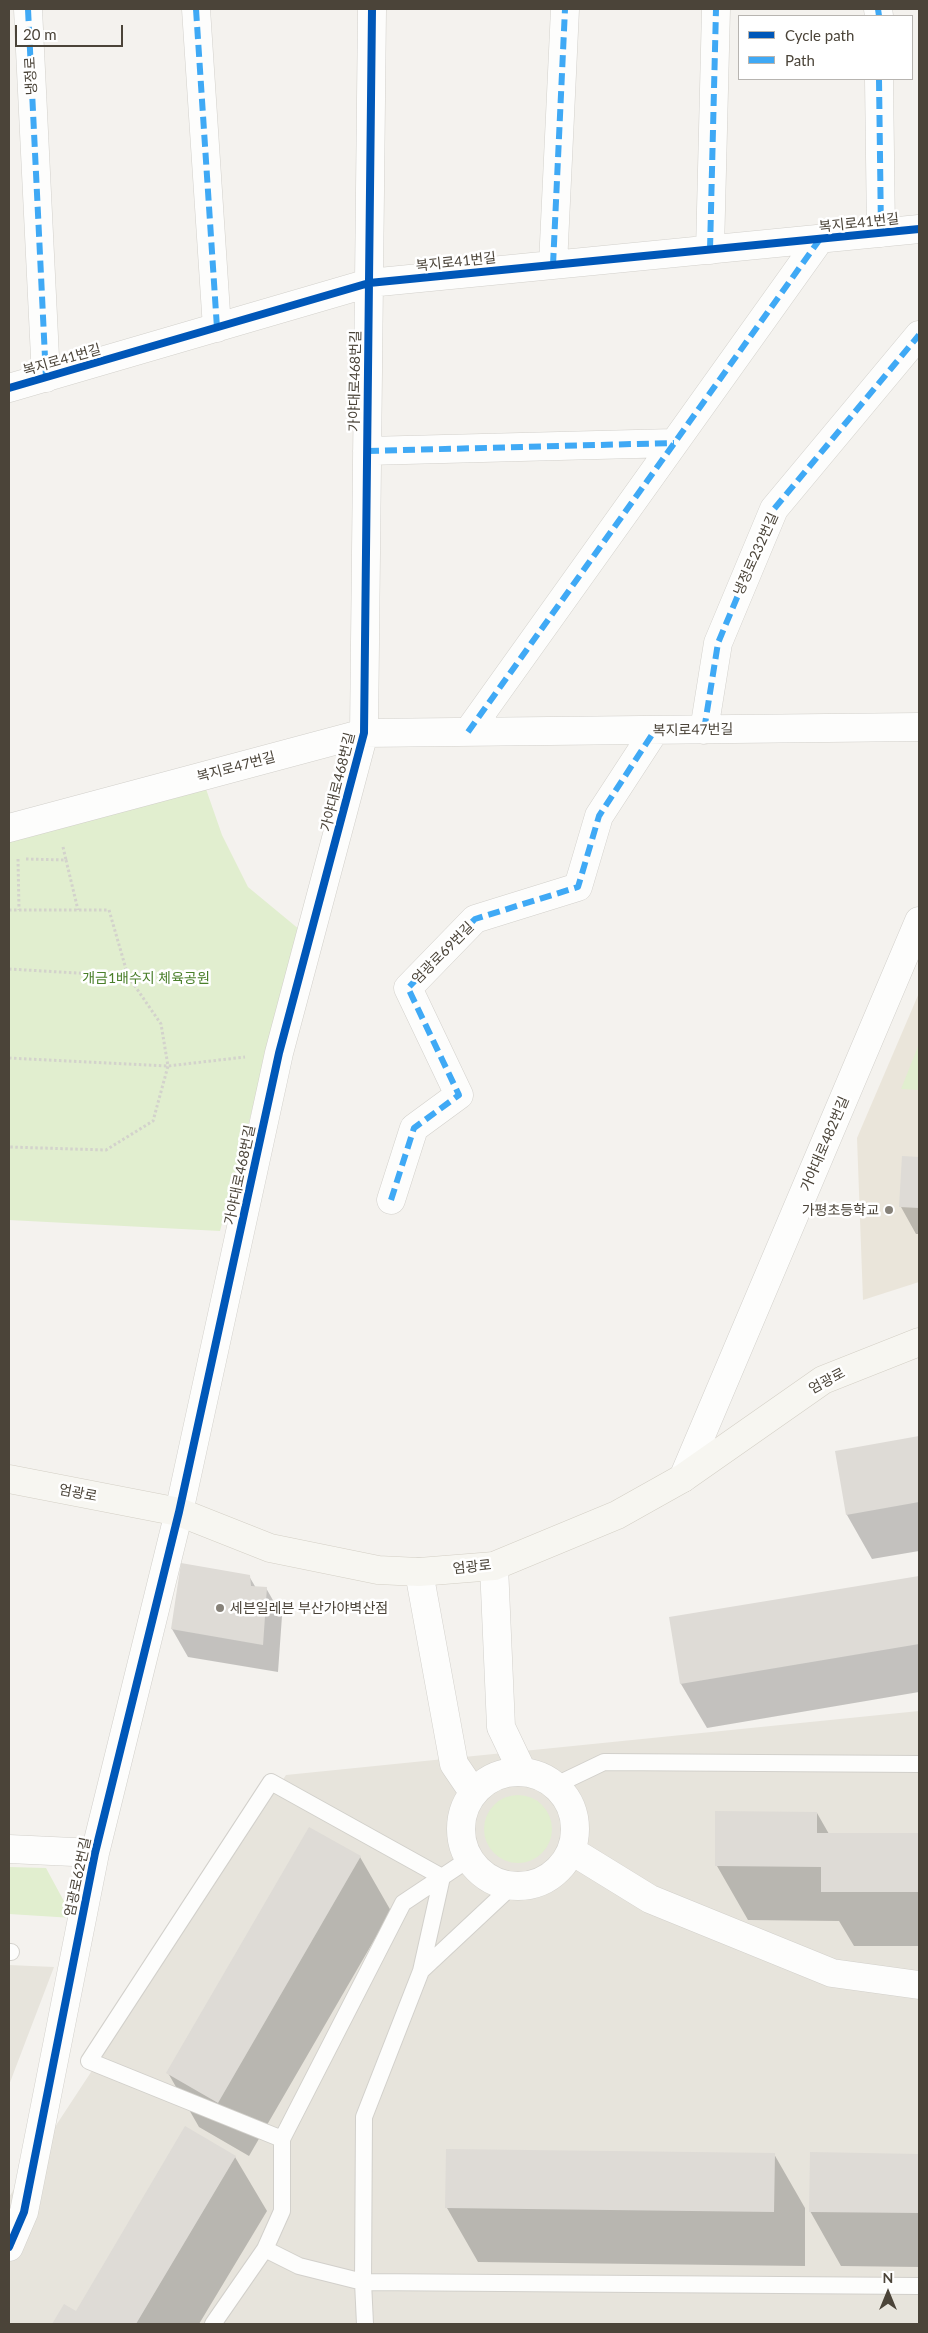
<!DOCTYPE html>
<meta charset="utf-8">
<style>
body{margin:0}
#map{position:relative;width:928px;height:2333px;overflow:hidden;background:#f4f2ee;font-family:Lato,sans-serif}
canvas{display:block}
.frame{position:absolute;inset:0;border:10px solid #4b4439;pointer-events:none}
.legend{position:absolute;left:738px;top:15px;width:175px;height:65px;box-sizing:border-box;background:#fff;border:1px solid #b7b4b0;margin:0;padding:6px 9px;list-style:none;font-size:15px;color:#4b4439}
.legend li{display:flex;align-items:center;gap:10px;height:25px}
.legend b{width:25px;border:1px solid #b7b4b0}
.north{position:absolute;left:863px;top:2268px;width:50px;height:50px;-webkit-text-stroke:4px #fff;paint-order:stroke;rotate:0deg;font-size:14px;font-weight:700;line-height:20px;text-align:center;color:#4b4439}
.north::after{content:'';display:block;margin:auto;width:18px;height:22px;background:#4b4439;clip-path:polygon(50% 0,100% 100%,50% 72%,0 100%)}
.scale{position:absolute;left:15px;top:25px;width:108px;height:22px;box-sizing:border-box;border:2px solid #4b4439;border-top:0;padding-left:6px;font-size:15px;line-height:18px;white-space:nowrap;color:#4b4439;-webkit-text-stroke:4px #fff;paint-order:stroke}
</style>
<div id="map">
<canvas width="928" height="2333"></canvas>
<div class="frame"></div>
<ul class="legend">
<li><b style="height:6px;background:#0057b8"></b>Cycle path</li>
<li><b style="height:6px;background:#3fa9f5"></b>Path</li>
</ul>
<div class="north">N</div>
<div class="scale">20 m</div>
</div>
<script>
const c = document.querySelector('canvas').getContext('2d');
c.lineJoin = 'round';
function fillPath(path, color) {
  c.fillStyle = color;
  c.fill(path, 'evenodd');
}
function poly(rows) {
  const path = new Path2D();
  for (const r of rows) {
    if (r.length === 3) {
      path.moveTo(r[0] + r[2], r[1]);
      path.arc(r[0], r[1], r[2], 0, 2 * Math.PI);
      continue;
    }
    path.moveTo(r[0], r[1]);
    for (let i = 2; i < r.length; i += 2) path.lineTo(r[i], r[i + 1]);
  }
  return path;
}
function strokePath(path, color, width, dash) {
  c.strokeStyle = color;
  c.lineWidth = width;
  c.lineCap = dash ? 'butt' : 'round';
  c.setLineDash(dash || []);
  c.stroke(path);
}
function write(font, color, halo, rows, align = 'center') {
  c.font = font + ' Lato,"Noto Sans KR",sans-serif';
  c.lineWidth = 5;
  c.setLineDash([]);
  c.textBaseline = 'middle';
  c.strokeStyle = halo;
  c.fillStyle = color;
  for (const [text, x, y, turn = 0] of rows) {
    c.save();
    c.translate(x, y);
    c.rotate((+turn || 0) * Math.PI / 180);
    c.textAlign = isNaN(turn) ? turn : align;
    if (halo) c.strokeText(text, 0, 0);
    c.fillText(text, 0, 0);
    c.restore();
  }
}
const residential = poly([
 [919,1711,919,2324,9,2324,9,2197,286,1775],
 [9,1965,54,1967,9,2085]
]);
const education = poly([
 [919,993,919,1282,863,1300,857,1138]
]);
const green = poly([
 [206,789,222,835,248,887,300,930,220,1231,9,1220,9,842],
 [919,1044,919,1090,901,1089],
 [518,1829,34],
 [9,1867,46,1868,73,1918,9,1914]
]);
const shadow = poly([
 [903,1157,919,1158,919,1234,916,1234,901,1207],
 [919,1437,919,1551,872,1559,847,1515,836,1452],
 [249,1576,256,1588,266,1588,282,1616,278,1672,188,1657,172,1629],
 [919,1577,919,1692,707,1728,681,1684,670,1619],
 [817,1813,829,1834,919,1835,919,1946,854,1946,839,1921,748,1920,717,1866],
 [360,1857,391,1911,249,2156,199,2127,168,2073],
 [811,2153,919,2155,919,2267,841,2266,810,2211],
 [774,2154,805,2208,805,2266,478,2262,447,2208],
 [235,2157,267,2211,199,2324,54,2324,65,2306,76,2313]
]);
const building = poly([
 [902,1156,919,1157,919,1208,899,1207],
 [919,1436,919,1502,846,1515,835,1451],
 [181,1563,250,1575,251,1586,267,1587,263,1645,171,1629],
 [919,1576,919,1644,680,1684,669,1617],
 [715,1811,817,1812,817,1833,919,1833,919,1892,821,1892,821,1867,715,1866],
 [309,1827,361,1856,218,2103,166,2073],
 [185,2126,236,2156,136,2324,52,2324,64,2304,76,2311],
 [446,2149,775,2153,774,2212,445,2208],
 [810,2152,919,2154,919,2213,809,2212]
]);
const path = poly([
 [63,847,66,860],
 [18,859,19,910],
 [26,859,66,860,78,910],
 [9,910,109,910,128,976,161,1024,168,1066,153,1121,106,1150,9,1147],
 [9,969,128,976],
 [9,1058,168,1066,245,1057]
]);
const service = poly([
 [556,1785,604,1762,919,1764],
 [9,1952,11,1952],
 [421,1971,512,1886],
 [282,2139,89,2061,271,1782,442,1877,421,1971,364,2117,363,2282,365,2324],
 [265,2249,299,2266,363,2282,919,2286],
 [213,2324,265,2249,282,2211,282,2139,403,1903,469,1859]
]);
const minor = poly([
 [28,9,46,378],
 [196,9,217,328],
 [878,9,879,16],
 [879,79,881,233],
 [710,250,716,9],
 [553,265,565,9],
 [9,388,369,283,919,229],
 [367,451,674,443],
 [704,730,718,643,774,509,919,335],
 [468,732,820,239],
 [9,828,364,733,919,727],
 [391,1200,414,1128,459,1095,408,988,475,919,578,887,599,816,655,730],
 [683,1478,919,921],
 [494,1566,501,1727,522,1771],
 [419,1572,454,1764,473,1792],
 [518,1829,57],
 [9,1849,95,1853],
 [572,1851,650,1899,832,1973,919,1985],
 [9,2247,24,2212,95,1853,179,1512,279,1053,364,733,372,9]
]);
const secondary = poly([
 [9,1479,179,1512,270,1548,378,1570,419,1572,494,1566,617,1515,683,1478,823,1380,919,1342]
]);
const quiet = poly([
 [28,9,46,378],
 [196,9,217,328],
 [878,9,879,16],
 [879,79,881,233],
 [710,250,716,9],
 [553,265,565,9],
 [367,451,674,443],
 [704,730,718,643,774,509,919,335],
 [468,732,820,239],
 [391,1200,414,1128,459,1095,408,988,475,919,578,887,599,816,655,730]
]);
const cycleway = poly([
 [9,388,369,283,919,229],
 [9,2247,24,2212,95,1853,179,1512,279,1053,364,733,372,9]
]);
const markers = [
 [889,1210,5,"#868178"],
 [220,1608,5,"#868178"]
];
const streetNames = [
 ["냉정로",31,76,-93],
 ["복지로41번길",859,223,-6],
 ["복지로41번길",456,262,-6],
 ["복지로41번길",62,360,-16],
 ["가야대로468번길",355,381,-89],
 ["냉정로232번길",756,554,-66],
 ["복지로47번길",693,730,-1],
 ["복지로47번길",236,767,-15],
 ["가야대로468번길",338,782,-76],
 ["엄광로69번길",443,953,-45],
 ["가야대로482번길",825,1144,-67],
 ["가야대로468번길",240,1175,-78],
 ["엄광로",827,1381,-28],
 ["엄광로",78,1493,11],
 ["엄광로",472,1567,-6],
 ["엄광로62번길",78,1877,-78]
];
const parkNames = [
 ["개금1배수지 체육공원",146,978]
];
const poiNames = [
 ["가평초등학교",879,1210],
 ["세븐일레븐 부산가야벽산점",230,1608,"left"]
];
fillPath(residential, '#e7e4dc');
fillPath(education, '#eae5da');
fillPath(green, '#e1eecf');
fillPath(shadow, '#0003');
fillPath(building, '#dedbd6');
strokePath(service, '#d2d0cb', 18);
strokePath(minor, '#d2d0cb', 29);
strokePath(secondary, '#d3cfc5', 29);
strokePath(path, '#d3d2cc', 3, [2.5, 2.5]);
strokePath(service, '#fdfdfc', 16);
strokePath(minor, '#fdfdfc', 28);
strokePath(secondary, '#f7f6f1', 28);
strokePath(quiet, '#3fa9f5', 6, [12, 6]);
strokePath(cycleway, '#0057b8', 8);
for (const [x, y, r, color] of markers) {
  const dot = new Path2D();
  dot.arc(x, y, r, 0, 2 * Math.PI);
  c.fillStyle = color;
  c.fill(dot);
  strokePath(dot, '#fff', 2);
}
write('14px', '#4b4439', '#fff', streetNames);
write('14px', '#4a7f2a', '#fff', parkNames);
write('14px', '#4b4439', '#fff', poiNames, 'right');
</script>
